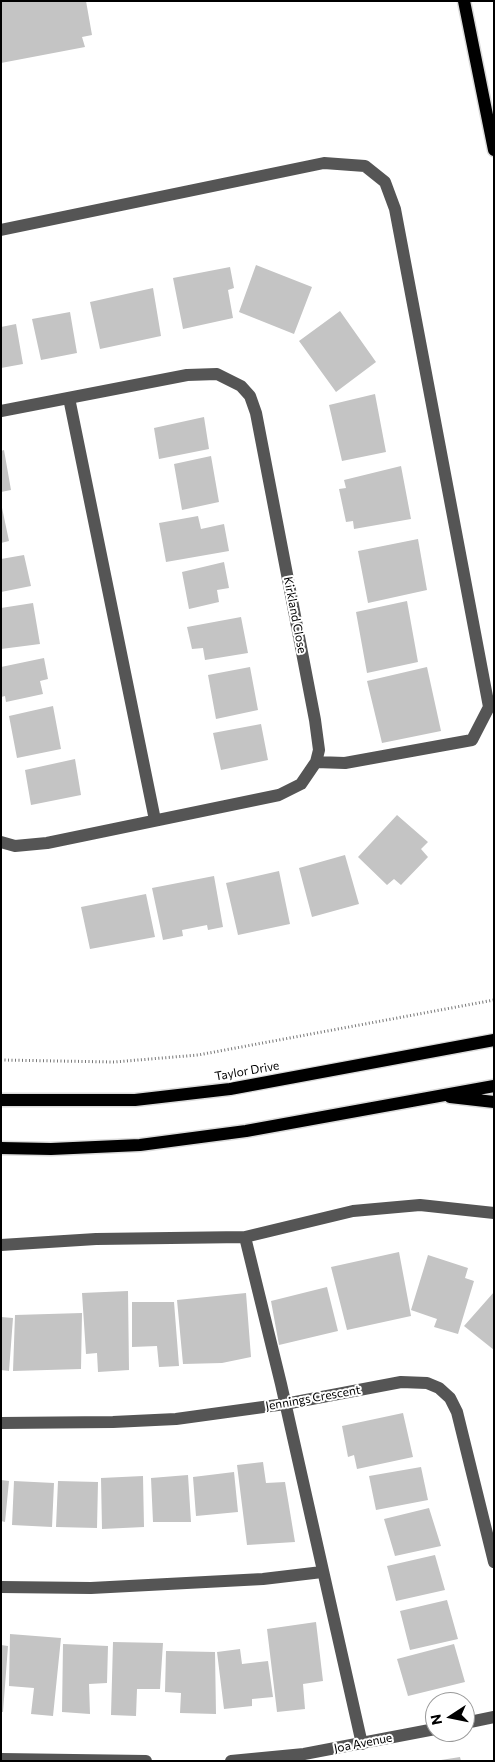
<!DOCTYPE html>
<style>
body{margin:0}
#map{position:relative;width:495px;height:1762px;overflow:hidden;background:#fff;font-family:Commissioner,sans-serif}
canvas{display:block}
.frame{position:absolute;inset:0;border:2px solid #000;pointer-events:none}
.north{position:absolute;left:425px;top:1692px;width:50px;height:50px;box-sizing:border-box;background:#fff;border:1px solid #999;border-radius:50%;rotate:259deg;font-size:14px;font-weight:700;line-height:20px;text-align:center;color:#000}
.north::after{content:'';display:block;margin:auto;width:18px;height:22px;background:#000;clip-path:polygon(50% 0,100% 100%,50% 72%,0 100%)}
</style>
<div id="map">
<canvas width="495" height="1762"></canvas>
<div class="frame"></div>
<div class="north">N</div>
</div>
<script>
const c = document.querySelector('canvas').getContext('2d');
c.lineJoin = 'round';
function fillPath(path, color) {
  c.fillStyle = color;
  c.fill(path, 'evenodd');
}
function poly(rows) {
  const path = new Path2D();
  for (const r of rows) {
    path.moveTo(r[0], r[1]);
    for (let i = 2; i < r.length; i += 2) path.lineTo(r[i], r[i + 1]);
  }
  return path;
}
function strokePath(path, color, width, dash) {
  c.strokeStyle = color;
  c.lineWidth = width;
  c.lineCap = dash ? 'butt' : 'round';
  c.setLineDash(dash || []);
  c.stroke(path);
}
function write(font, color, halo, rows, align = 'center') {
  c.font = font + ' Commissioner,sans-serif';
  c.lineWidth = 4;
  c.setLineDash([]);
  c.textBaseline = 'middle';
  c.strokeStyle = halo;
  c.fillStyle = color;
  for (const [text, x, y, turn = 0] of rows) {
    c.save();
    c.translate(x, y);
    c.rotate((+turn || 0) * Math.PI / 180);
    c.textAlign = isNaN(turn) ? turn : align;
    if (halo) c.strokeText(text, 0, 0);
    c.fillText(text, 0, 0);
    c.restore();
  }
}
const building = poly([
 [1,1,86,1,92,35,82,37,85,47,1,63],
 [256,265,312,287,294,334,239,312],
 [230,267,234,288,228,290,233,318,183,329,173,278],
 [153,288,161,336,100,349,90,302],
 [340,311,376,362,336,392,299,341],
 [70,312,77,353,41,360,32,319],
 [16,324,23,364,1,368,1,327],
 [375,394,386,452,342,461,329,405],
 [204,417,209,449,159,459,154,428],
 [4,450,11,490,1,492,1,451],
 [211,456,219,502,182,510,174,464],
 [401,466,411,519,354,529,353,521,346,522,339,489,346,488,344,480],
 [1,503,9,541,1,543],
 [198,516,201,529,224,524,229,551,166,562,159,523],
 [418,539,427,590,368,603,358,551],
 [24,555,31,586,1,592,1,559],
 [224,562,229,588,217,590,219,602,189,609,182,572],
 [407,601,418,662,367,673,356,612],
 [33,603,40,644,1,649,1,608],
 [241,617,248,653,205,660,203,648,192,649,187,627],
 [44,658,48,679,40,681,43,694,6,702,5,696,1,697,1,667],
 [250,667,258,710,216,719,208,675],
 [427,667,441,731,382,743,367,681],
 [53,706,61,749,17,758,9,716],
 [261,724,268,760,221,770,213,733],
 [75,759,81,795,31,805,25,770],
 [397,815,428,842,421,849,428,857,401,885,394,879,387,885,358,857],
 [345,855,359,904,312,917,299,868],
 [279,871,290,924,238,935,226,883],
 [214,876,223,927,208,930,207,925,182,930,183,936,163,940,152,888],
 [146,894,155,937,90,949,81,907],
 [399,1252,411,1316,347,1330,331,1267],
 [428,1255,468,1268,465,1278,474,1281,458,1334,434,1327,437,1319,411,1310],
 [327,1287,338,1331,279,1345,271,1301],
 [128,1291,129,1370,98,1372,97,1353,86,1354,82,1293],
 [494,1292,494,1350,464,1326],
 [246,1293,251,1357,222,1363,183,1364,177,1300],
 [132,1302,174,1302,179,1366,159,1367,157,1346,132,1347],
 [82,1313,81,1369,13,1371,15,1315],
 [1,1317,13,1318,9,1371,1,1370],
 [403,1413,413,1457,357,1469,354,1455,348,1457,342,1426],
 [263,1462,266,1483,285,1482,295,1542,247,1545,237,1465],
 [421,1467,428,1500,376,1510,369,1476],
 [234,1472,238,1512,196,1516,193,1477],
 [188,1475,191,1522,153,1522,151,1478],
 [143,1476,144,1527,102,1529,101,1478],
 [1,1480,9,1481,5,1522,1,1521],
 [14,1481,54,1483,52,1527,12,1525],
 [58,1481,98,1482,97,1528,56,1527],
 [429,1508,441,1546,395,1556,384,1519],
 [435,1555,445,1590,396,1601,387,1566],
 [447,1600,458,1639,410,1650,400,1611],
 [316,1622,323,1681,303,1684,305,1709,277,1712,267,1629],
 [10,1634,61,1638,53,1716,31,1714,34,1688,9,1686],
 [113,1642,163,1643,160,1689,137,1689,136,1716,111,1715],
 [63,1644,108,1646,107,1683,89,1684,90,1714,62,1712],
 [454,1644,465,1682,408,1696,397,1659],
 [1,1645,8,1646,3,1712,1,1712],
 [240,1649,242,1664,268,1661,273,1697,252,1699,252,1706,224,1709,217,1652],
 [166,1651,215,1652,216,1714,180,1713,181,1693,165,1692],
 [460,1757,461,1761,442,1761,441,1760]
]);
const path = poly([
 [1,1060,114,1062,198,1055,494,1000]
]);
const minor = poly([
 [1,230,324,163,365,166,385,182,395,209,489,707,472,740,345,763,316,762],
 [69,398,155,820],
 [1,411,187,375,217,374,241,386,250,396,256,413,315,720,319,750,316,762,301,784,279,795,47,843,15,846,1,842],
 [245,1237,281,1384,362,1744],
 [1,1245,96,1239,245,1237,353,1211,420,1205,494,1213],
 [1,1423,113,1422,176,1419,285,1404,401,1382,427,1383,439,1388,450,1398,457,1412,494,1562],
 [1,1587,91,1588,263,1579,322,1572],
 [465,1723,494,1717],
 [1,1759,146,1761],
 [231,1761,304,1754,435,1729]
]);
const major = poly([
 [464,1,494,150],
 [450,1097,494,1102],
 [1,1100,135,1100,230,1089,494,1040],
 [1,1148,51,1149,140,1145,246,1131,494,1086]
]);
const streetNames = [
 ["Kirkland Close",295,615,79],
 ["Taylor Drive",247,1071,-10],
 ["Jennings Crescent",313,1398,-10],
 ["Joa Avenue",363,1743,-11]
];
fillPath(building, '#c4c4c4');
strokePath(major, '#dbdbdb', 15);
strokePath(path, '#777', 3, [1, 2.5]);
strokePath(minor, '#555', 12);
strokePath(major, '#000', 12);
write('12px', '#000', '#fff', streetNames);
</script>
